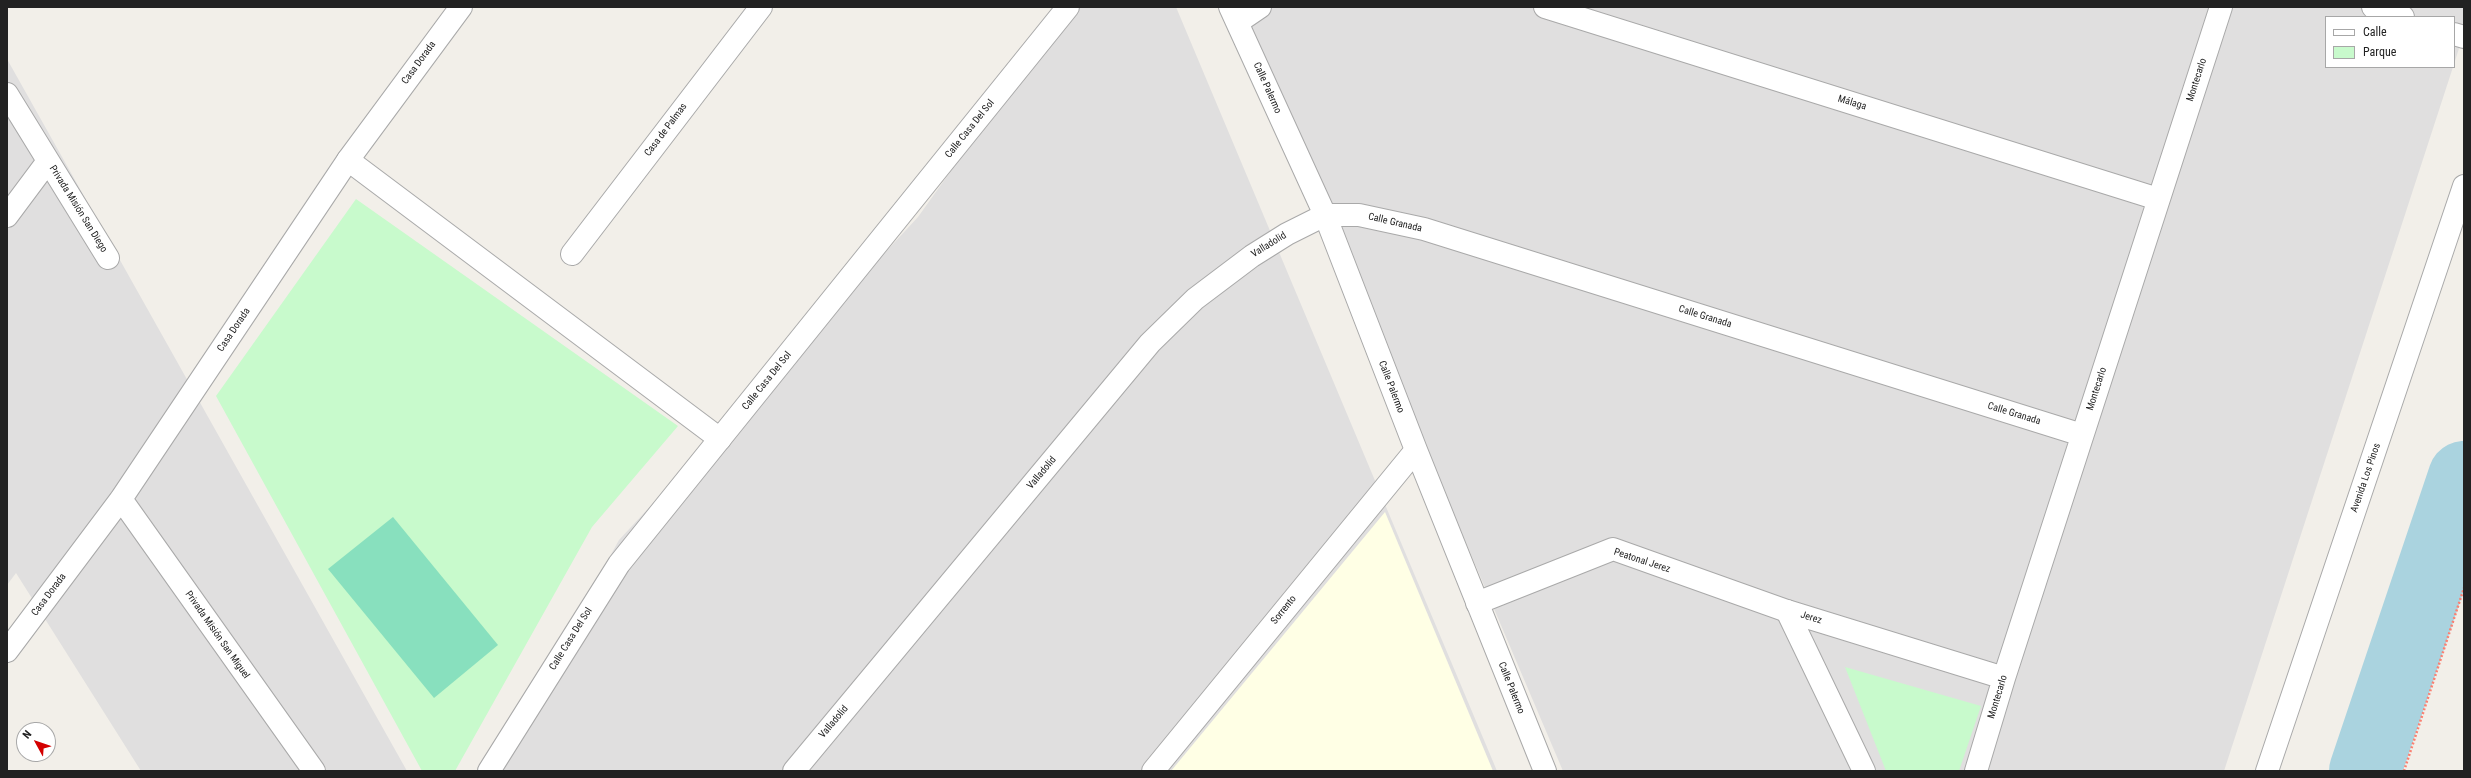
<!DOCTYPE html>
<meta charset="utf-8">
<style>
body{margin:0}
#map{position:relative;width:2471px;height:778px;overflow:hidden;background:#f2efe9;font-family:"Roboto Condensed",sans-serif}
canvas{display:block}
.frame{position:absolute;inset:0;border:8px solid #222;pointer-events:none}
.legend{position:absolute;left:2325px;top:16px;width:130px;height:52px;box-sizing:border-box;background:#fff;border:1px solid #a7a7a7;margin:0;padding:5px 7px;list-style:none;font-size:12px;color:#222}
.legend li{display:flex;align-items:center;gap:8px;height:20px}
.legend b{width:20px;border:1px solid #a7a7a7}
.north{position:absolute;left:16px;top:722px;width:40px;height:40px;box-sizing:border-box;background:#fff;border:1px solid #a7a7a7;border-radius:50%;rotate:310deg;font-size:11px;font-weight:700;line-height:16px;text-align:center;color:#222}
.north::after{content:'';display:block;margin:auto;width:14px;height:18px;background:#d40000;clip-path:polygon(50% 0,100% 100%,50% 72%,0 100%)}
</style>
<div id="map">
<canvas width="2471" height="778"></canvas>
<div class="frame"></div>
<ul class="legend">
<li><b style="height:5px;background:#fff"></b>Calle</li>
<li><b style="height:11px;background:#c8facc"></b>Parque</li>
</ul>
<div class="north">N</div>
</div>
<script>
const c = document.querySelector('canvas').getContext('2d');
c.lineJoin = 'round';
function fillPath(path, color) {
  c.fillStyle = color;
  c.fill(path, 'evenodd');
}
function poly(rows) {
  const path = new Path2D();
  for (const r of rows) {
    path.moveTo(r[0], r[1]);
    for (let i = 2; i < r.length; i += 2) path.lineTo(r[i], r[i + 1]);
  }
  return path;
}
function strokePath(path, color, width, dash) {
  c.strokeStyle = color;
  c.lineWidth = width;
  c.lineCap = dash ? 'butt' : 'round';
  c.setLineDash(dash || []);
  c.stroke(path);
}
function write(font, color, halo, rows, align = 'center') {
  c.font = font + ' "Roboto Condensed",sans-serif';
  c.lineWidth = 3.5;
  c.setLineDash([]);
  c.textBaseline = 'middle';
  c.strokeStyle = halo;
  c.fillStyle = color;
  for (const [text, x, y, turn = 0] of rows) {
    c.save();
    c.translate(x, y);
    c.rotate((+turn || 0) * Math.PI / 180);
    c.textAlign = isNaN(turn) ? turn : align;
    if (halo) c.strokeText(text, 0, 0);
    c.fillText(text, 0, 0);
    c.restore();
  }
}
const residential = poly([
 [1068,7,1176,7,1497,771,491,771,619,540,918,217],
 [1238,7,2464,7,2464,33,2454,64,2454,17,2326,17,2326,67,2453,67,2224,771,1563,771],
 [7,59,407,771,141,771,16,573,7,585]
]);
const education = poly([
 [1385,512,1493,771,1171,771]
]);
const park = poly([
 [356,199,678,426,592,527,455,771,422,771,216,396],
 [1845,667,1981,706,1959,771,1886,771]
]);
const pitch = poly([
 [393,517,498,645,434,698,328,569]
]);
const river = poly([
 [2365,771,2464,477]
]);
const path = poly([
 [2404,771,2464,588]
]);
const pedestrian = poly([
 [348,160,720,439],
 [1477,603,1613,549,1787,611]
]);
const minor = poly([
 [1230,7,1325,215,1416,450,1545,771],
 [1545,7,2158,199],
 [2373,7,2403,17],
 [1238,22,1260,7],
 [2454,34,2464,37],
 [7,94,108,258],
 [7,216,48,161],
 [572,254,761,7],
 [121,499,314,771],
 [1787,611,2004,678],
 [1787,611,1864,771],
 [7,651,121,499,348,160,461,7],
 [489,771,619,564,1068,7],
 [794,771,1150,343,1195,299,1252,256,1287,234,1325,215,1359,215,1424,229,2082,435],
 [1153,771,1416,450],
 [1976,771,2004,678,2221,7]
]);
const tertiary = poly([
 [2267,771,2464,186]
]);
const streetNames = [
 ["Casa Dorada",419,63,-54],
 ["Montecarlo",2197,80,-72],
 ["Calle Palermo",1267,88,66],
 ["Málaga",1852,103,17],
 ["Calle Casa Del Sol",970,129,-51],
 ["Casa de Palmas",666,130,-53],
 ["Privada Misión San Diego",78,209,58],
 ["Calle Granada",1395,223,13],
 ["Valladolid",1269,245,-32],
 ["Calle Granada",1705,317,17],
 ["Casa Dorada",234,330,-56],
 ["Calle Casa Del Sol",767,381,-51],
 ["Calle Palermo",1391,387,69],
 ["Montecarlo",2097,389,-72],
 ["Calle Granada",2014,414,17],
 ["Valladolid",1042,473,-50],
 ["Avenida Los Pinos",2366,478,-71],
 ["Peatonal Jerez",1642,561,18],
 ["Casa Dorada",49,595,-53],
 ["Sorrento",1284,610,-51],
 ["Jerez",1811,618,17],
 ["Privada Misión San Miguel",217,635,55],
 ["Calle Casa Del Sol",571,639,-58],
 ["Calle Palermo",1511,688,68],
 ["Montecarlo",1998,697,-73],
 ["Valladolid",834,722,-50]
];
fillPath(residential, '#e0dfdf');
fillPath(education, '#ffffe5');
fillPath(park, '#c8facc');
fillPath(pitch, '#88e0be');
strokePath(river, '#aad3df', 72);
strokePath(pedestrian, '#a9a9a9', 24);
strokePath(minor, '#a9a9a9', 24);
strokePath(tertiary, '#a9a9a9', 24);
strokePath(path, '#fa8072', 2.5, [2, 2]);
strokePath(pedestrian, '#fff', 22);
strokePath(minor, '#fff', 22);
strokePath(tertiary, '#fff', 22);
write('10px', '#222', '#fff', streetNames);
</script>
